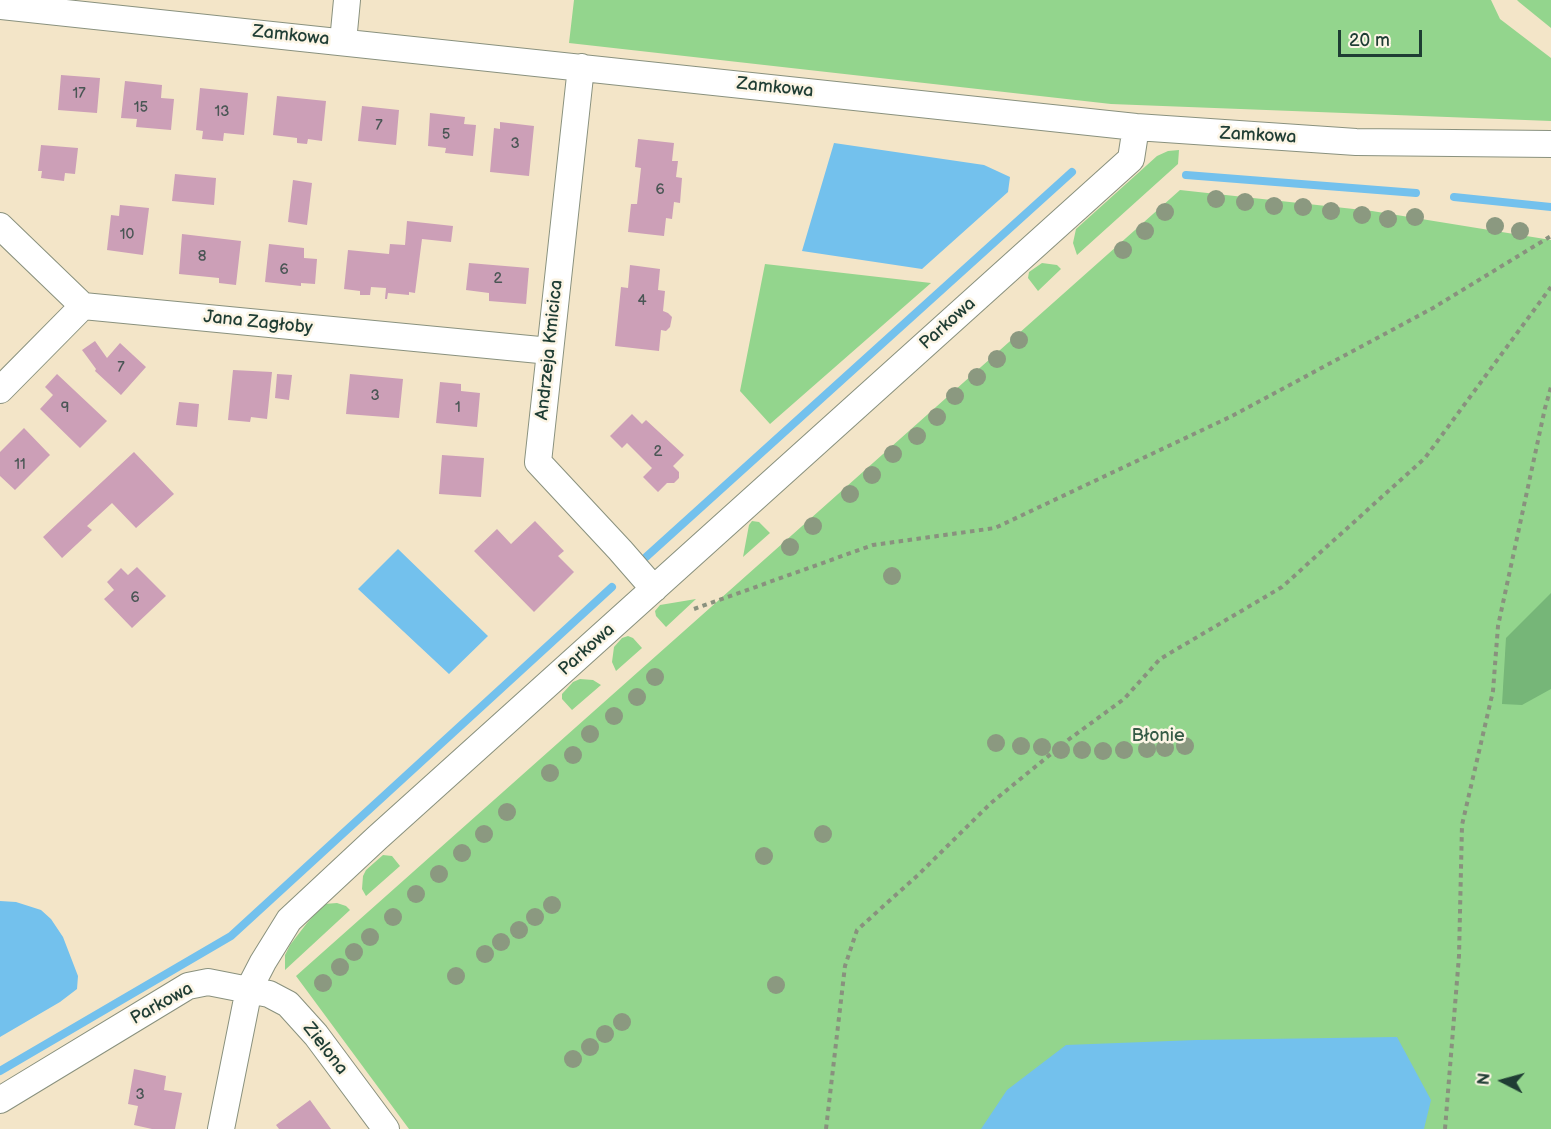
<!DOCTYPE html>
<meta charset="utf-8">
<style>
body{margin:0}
#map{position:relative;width:1551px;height:1129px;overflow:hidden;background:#f3e5c8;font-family:"Balsamiq Sans",sans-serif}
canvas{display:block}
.north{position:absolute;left:1473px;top:1051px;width:60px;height:60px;-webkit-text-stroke:4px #fcf5e5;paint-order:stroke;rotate:276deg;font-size:16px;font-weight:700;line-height:24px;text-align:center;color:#1f3d34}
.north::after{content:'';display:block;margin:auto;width:21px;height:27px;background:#1f3d34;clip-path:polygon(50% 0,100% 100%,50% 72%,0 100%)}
.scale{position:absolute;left:1338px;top:30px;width:84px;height:27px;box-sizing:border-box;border:3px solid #1f3d34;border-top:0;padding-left:8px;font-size:18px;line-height:21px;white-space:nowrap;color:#1f3d34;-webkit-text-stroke:4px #fcf5e5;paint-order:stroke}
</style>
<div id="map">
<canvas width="1551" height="1129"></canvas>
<div class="north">N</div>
<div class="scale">20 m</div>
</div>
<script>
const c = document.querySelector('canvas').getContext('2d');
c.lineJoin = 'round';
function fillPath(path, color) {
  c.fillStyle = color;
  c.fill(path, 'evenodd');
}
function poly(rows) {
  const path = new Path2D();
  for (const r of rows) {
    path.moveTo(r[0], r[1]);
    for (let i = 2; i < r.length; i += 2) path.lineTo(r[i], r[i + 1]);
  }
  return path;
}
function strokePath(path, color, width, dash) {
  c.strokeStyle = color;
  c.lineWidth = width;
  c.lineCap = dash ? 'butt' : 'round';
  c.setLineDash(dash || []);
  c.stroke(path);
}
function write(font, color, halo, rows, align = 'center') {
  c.font = font + ' "Balsamiq Sans",sans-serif';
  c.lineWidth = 5;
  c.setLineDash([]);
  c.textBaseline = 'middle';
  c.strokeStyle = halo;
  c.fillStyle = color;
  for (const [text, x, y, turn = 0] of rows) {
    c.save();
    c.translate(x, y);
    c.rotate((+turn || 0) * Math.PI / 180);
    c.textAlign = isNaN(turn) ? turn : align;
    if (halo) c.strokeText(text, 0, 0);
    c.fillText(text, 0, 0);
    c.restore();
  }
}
const green = poly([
 [574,0,1491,0,1500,19,1551,58,1551,121,1111,104,569,43],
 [1517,0,1551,0,1551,28,1519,2],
 [1179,150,1178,164,1077,255,1073,243,1076,229,1157,156,1168,151],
 [1180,190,1372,211,1551,240,1551,1129,409,1129,296,976],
 [1042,263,1057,265,1061,269,1038,291,1028,278,1029,272],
 [765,264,931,283,770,424,740,391],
 [752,521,759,522,770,533,743,557,749,525],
 [696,599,666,627,656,616,655,611,660,605],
 [628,636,633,638,642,648,616,671,612,662,614,647,622,638],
 [580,679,593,680,601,685,572,710,562,699,562,694,573,682],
 [383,855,392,856,400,866,366,896,362,889,363,876,366,870],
 [337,903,346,906,350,910,285,970,285,955,290,945,307,923,324,904]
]);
const forest = poly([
 [1551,593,1551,689,1522,705,1502,704,1506,638]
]);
const water = poly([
 [834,143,984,165,1010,177,1008,192,922,269,802,251],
 [398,549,488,636,449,674,358,589],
 [0,901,16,902,41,910,51,919,63,937,78,976,77,989,60,1002,0,1037],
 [1397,1037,1431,1100,1424,1129,981,1129,1007,1090,1066,1045,1196,1040]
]);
const stream = poly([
 [1186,175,1416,193],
 [1454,197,1551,207],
 [646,557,1072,172],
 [0,1071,231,936,612,587]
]);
const building = poly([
 [61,75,100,78,97,113,58,110],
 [125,81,162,85,161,98,174,99,171,130,136,127,137,119,121,118],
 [200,88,248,93,244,135,224,133,223,141,202,139,203,131,196,130],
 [277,96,326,101,322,141,308,139,307,144,297,143,297,138,273,135],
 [362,106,399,110,396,145,358,141],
 [430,113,465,117,464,124,476,125,473,156,445,153,446,148,428,146],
 [500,122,534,126,529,176,490,172,494,128,500,129],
 [638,139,674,143,672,161,678,161,676,177,682,178,680,203,674,202,672,219,666,218,664,236,628,232,631,204,637,204,641,168,635,167],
 [41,145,78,148,75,174,65,173,64,181,41,178,42,171,38,171],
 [175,174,216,178,214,205,172,201],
 [293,180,312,183,307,225,288,222],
 [120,205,149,208,143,255,107,250,111,215,119,216],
 [407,221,453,226,451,242,422,239,415,293,409,292,409,295,388,293,387,299,385,299,386,288,371,287,370,295,360,295,360,291,344,289,348,250,389,254,390,244,405,245],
 [182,234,241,241,236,285,219,283,219,278,179,274],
 [269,244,304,248,304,258,317,259,315,284,301,283,301,286,265,282],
 [469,263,529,268,526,304,489,301,489,293,466,290],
 [630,265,660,269,658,290,665,291,663,311,668,313,672,317,670,327,666,331,661,330,659,351,615,346,621,287,628,288],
 [95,341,107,358,120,343,146,367,121,395,95,371,96,369,82,350],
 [233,370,272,372,267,419,251,417,250,422,228,420],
 [57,374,107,421,80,448,40,409,53,395,45,387],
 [277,374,292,375,289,400,275,398],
 [350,374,403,379,399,418,346,414],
 [440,382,461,384,461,391,480,393,477,427,436,423],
 [179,402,199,404,197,427,176,425],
 [632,414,642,424,646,420,684,455,673,466,679,472,679,478,674,483,667,483,658,492,643,477,652,468,627,443,622,448,610,436],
 [24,428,50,455,15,490,0,476,0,452],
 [134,452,174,494,136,528,112,503,87,526,92,530,62,558,43,537],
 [442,455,484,458,481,497,439,494],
 [535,521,564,551,558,556,574,572,534,612,474,551,497,529,511,544],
 [137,567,166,596,132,628,104,599,114,590,107,582,121,568,128,575],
 [134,1069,166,1076,164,1090,182,1093,175,1129,152,1129,134,1125,138,1106,128,1104],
 [310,1100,331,1129,279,1129,276,1125]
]);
const path = poly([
 [694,609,873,545,995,528,1232,416,1433,308,1551,236],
 [826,1129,845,966,857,930,918,875,991,803,1068,740,1124,699,1160,659,1282,587,1425,458,1551,287],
 [1445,1129,1459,956,1462,825,1493,691,1498,626,1545,408,1551,387]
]);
const street = poly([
 [0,6,1136,127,1356,142,1551,144],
 [343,42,347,0],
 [581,67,538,462,620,550,654,589],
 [0,226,83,306],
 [0,390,83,306,550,351],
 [0,1100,188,986,208,982,269,994,288,1004,316,1035,386,1129],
 [221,1129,249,989,263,962,289,920,377,838,1131,159,1136,127]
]);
const trees = [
 [1216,199],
 [1245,202],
 [1274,206],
 [1303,207],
 [1331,211],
 [1165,212],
 [1362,215],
 [1415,217],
 [1388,219],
 [1495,226],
 [1145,231],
 [1520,231],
 [1123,250],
 [1019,340],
 [997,359],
 [977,377],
 [955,396],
 [937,417],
 [917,436],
 [893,454],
 [872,475],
 [850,494],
 [813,526],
 [790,547],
 [892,576],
 [655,677],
 [637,697],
 [614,716],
 [590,734],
 [996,743],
 [1021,746],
 [1185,746],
 [1042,747],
 [1165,748],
 [1147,749],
 [1061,750],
 [1082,750],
 [1124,750],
 [1103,751],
 [573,755],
 [550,773],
 [507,812],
 [484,834],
 [823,834],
 [462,853],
 [764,856],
 [439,874],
 [416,894],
 [552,905],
 [393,917],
 [535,917],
 [519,930],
 [370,937],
 [501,942],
 [354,952],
 [485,954],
 [340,967],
 [456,976],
 [323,983],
 [776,985],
 [622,1022],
 [605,1034],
 [590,1047],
 [573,1059]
];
const numberNames = [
 ["17",79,94],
 ["15",141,108],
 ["13",222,112],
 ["7",379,126],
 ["5",446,135],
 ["3",515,144],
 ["6",660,190],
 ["10",127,235],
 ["8",202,257],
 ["6",284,270],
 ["2",498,279],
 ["4",642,301],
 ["7",121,368],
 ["3",375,396],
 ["9",65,408],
 ["1",458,408],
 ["2",658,452],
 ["11",20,465],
 ["6",135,598],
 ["3",140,1095]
];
const streetNames = [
 ["Zamkowa",291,36,6],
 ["Zamkowa",775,88,6],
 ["Zamkowa",1258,136,3],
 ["Jana Zagłoby",258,323,6],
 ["Parkowa",948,324,-42],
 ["Andrzeja Kmicica",550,350,-84],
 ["Parkowa",587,650,-42],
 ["Parkowa",162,1004,-29],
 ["Zielona",325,1049,52]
];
const parkNames = [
 ["Błonie",1158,736]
];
fillPath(green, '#93d58d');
fillPath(forest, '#76b678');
fillPath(water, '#73c1ed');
strokePath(stream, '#73c1ed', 8);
fillPath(building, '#cc9fb7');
strokePath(street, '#89917e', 28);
strokePath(path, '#89917e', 4, [4.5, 4.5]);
strokePath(street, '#fff', 26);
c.fillStyle = '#8b9980';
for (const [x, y] of trees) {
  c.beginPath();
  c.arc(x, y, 9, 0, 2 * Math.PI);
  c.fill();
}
write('15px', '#4a5655', null, numberNames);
write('18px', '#1f3d34', '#fcf5e5', streetNames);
write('18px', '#365b46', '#fcf5e5', parkNames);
</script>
